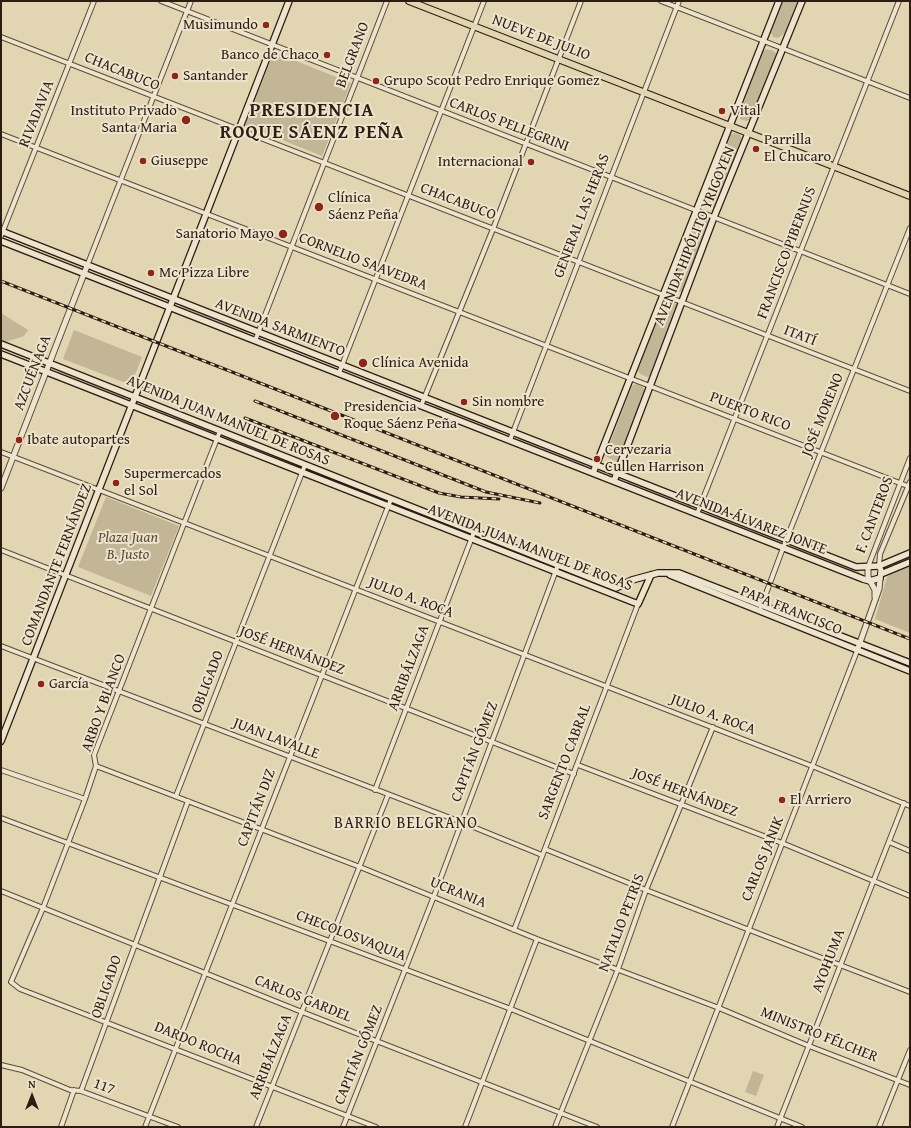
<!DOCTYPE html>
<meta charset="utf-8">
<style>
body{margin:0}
#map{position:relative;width:911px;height:1128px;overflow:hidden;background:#e2d5b1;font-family:"Gentium Book Plus",serif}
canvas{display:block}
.frame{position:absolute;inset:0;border:2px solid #2e1c11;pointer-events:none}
.north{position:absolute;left:12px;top:1076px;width:40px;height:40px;-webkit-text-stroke:3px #ece4cc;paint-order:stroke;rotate:0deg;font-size:11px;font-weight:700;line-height:16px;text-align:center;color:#2e1c11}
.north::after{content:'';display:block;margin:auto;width:14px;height:18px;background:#2e1c11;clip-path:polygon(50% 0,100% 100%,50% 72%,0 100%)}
</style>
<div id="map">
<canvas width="911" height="1128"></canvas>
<div class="frame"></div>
<div class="north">N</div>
</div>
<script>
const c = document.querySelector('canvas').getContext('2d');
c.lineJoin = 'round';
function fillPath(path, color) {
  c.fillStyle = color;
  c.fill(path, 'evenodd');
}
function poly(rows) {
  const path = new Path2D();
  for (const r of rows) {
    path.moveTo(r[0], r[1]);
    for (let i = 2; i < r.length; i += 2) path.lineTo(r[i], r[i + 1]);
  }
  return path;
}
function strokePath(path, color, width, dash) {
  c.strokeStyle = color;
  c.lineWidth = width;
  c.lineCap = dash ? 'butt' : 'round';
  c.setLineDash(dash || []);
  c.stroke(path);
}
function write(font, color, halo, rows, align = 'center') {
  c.font = font + ' "Gentium Book Plus",serif';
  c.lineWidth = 4;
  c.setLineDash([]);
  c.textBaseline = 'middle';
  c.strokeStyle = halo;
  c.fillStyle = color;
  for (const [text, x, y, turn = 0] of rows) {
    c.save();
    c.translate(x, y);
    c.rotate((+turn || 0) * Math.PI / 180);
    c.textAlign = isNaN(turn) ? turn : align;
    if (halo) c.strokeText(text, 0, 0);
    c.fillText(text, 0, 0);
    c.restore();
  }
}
const green = poly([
 [782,1,798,1,785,33,778,38,773,37,771,33],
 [766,49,774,51,777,55,751,119,746,121,740,119,740,112,763,51],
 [274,52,351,83,322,156,245,125],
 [735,133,740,135,742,138,717,206,714,208,704,204,704,201,729,135],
 [698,216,709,218,711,221,684,291,679,292,671,287],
 [667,300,677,304,677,307,651,376,647,377,640,374,638,370,664,302],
 [181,305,249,331,248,334,180,307],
 [1,313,28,330,24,336,5,342,1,341],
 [74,330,142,357,131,385,63,359],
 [58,371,125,397,125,400,57,373],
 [636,384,643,387,645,392,617,462,605,456,632,386],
 [143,405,212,431,211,434,142,407],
 [435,405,500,430,502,434,435,409],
 [519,438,522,438,585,463,583,467,519,442],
 [627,481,690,504,692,506,691,509,626,484],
 [106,497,179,526,151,596,78,567],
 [709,513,775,537,776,539,774,541,710,517,708,515],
 [797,546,859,571,860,575,794,549],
 [910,566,910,633,875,619,887,577,893,572],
 [753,1071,764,1075,756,1096,745,1092]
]);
const minor = poly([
 [161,1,910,294],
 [661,1,910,98],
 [1,37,910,391],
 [1,134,910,487],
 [1,236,94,1],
 [87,266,191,1],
 [255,341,387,1],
 [339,373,484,1],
 [421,406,493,229,581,1],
 [220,431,94,755,96,766,85,799,43,908,11,982,20,989,376,1127],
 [510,440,679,1],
 [1,452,812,766,910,806],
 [697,514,899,1],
 [1,550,574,774],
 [879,566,880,554,910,482],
 [868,567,910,458],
 [761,607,783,548,910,228],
 [1,646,461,822,542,855],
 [578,765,782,843,910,896],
 [96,766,360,867,537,939,719,1008,809,1046,910,1085],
 [1,770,85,799],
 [375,790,474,532],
 [176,796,305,465],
 [1,818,511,1009,802,1127],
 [889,842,910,851],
 [545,849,646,890,910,992],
 [1,891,302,1012,597,1127],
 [514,930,638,604],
 [1,1065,22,1070,70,1090,81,1091,178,1127],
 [81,1091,188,801],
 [61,1127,74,1090],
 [145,1127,391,499],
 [256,1127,388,795],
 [343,1127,434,896,558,565],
 [465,1127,537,939],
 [555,1127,618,969,646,890,713,727],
 [672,1127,857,651],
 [777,1127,904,803],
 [879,1127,910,1050]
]);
const tertiary = poly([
 [1,488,87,266],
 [868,567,868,577,875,590,875,597],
 [857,651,879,589,881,570,879,566]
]);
const secondary = poly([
 [1,231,856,567,879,566,910,553],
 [1,241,863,579,870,581,880,578],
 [1,344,616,588,632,580,658,573,679,573,910,663],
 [1,354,638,604,651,575],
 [593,473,779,1],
 [614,481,714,217,802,1],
 [881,574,910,562],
 [670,575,910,671],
 [1,741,289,1]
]);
const primary = poly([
 [409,1,910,196]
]);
const rail = poly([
 [1,281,910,639],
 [255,401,486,492,540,503],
 [245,418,439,493,461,497,499,499]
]);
const markers = [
 [266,25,4,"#8f2418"],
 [327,55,4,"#8f2418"],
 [175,76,4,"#8f2418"],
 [376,81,4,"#8f2418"],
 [722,111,4,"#8f2418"],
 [186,120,5,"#8f2418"],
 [756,149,4,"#8f2418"],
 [143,161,4,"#8f2418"],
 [531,162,4,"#8f2418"],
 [319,207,5,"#8f2418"],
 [283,234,5,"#8f2418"],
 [151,273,4,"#8f2418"],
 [363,363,5,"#8f2418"],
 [464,402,4,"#8f2418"],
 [335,416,5,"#8f2418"],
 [19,440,4,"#8f2418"],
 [597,459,4,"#8f2418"],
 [116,483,4,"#8f2418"],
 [41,684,4,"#8f2418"],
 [782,800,4,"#8f2418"]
];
const poiNames = [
 ["Musimundo",258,25,"right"],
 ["Banco de Chaco",319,55,"right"],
 ["Santander",183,76],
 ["Grupo Scout Pedro Enrique Gomez",384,81],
 ["Instituto Privado",177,111,"right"],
 ["Santa Maria",177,128,"right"],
 ["Vital",730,111],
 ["Parrilla",764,140],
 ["El Chucaro",764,157],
 ["Giuseppe",151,161],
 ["Internacional",523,162,"right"],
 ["Clínica",328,198],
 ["Sáenz Peña",328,215],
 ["Sanatorio Mayo",274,234,"right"],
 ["Mc Pizza Libre",159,273],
 ["Clínica Avenida",372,363],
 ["Sin nombre",472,402],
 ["Presidencia",344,407],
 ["Roque Sáenz Peña",344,424],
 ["Ibate autopartes",27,440],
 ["Cervezaria",605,450],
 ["Cullen Harrison",605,467],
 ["Supermercados",124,474],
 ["el Sol",124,491],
 ["García",49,684],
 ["El Arriero",790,800]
];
const streetNames = [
 ["NUEVE DE JULIO",541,38,21],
 ["BELGRANO",353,55,-69],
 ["CHACABUCO",122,72,22],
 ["RIVADAVIA",37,114,-68],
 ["CARLOS PELLEGRINI",509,125,21],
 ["CHACABUCO",458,202,21],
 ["GENERAL LAS HERAS",582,216,-69],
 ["AVENIDA HIPÓLITO YRIGOYEN",695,236,-68],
 ["FRANCISCO PIBERNUS",787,253,-69],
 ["CORNELIO SAAVEDRA",363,262,21],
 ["AVENIDA SARMIENTO",280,328,21],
 ["ITATÍ",800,336,21],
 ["AZCUÉNAGA",33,373,-69],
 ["PUERTO RICO",750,412,21],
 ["JOSÉ MORENO",823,415,-68],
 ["AVENIDA JUAN MANUEL DE ROSAS",228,421,22],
 ["F. CANTEROS",875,515,-69],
 ["AVENIDA ÁLVAREZ JONTE",751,522,21],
 ["AVENIDA JUAN MANUEL DE ROSAS",530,548,21],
 ["COMANDANTE FERNÁNDEZ",57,565,-69],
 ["JULIO A. ROCA",411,598,21],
 ["PAPA FRANCISCO",791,611,22],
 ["JOSÉ HERNÁNDEZ",292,651,21],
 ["ARRIBÁLZAGA",409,668,-69],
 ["OBLIGADO",208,682,-69],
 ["ARBO Y BLANCO",104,703,-70],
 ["JULIO A. ROCA",713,715,21],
 ["JUAN LAVALLE",276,739,21],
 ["CAPITÁN GÓMEZ",475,752,-69],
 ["SARGENTO CABRAL",565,762,-69],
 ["JOSÉ HERNÁNDEZ",685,793,21],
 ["CAPITÁN DIZ",257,808,-69],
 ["CARLOS JANIK",763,859,-68],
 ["UCRANIA",458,893,22],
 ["NATALIO PETRIS",622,923,-69],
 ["CHECOLOSVAQUIA",351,936,21],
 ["AYOHUMA",829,961,-69],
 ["OBLIGADO",107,987,-71],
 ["CARLOS GARDEL",303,999,22],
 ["MINISTRO FÉLCHER",819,1035,22],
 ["DARDO ROCHA",198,1044,22],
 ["CAPITÁN GÓMEZ",359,1055,-68],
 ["ARRIBÁLZAGA",271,1057,-68],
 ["117",104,1087,20]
];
const parkNames = [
 ["Plaza Juan",128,538],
 ["B. Justo",128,555]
];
const neighbourhoodNames = [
 ["BARRIO BELGRANO",406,824]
];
const districtNames = [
 ["PRESIDENCIA",312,111],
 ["ROQUE SÁENZ PEÑA",312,133]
];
fillPath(green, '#c3b696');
strokePath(minor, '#5b4a39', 6);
strokePath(tertiary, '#5b4a39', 7);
strokePath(secondary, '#2e1c11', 8);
strokePath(primary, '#2e1c11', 8);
strokePath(minor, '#ece4cc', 4);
strokePath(tertiary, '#ece4cc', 5);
strokePath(secondary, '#ece4cc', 5.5);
strokePath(primary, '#e2d5b1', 6);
strokePath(rail, '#2e1c11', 3);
strokePath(rail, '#ece4cc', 1.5, [4.5]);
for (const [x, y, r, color] of markers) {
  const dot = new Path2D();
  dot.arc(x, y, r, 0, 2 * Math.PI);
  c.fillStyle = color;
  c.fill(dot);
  strokePath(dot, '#ece4cc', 1.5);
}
write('15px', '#2e1c11', '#ece4cc', poiNames, 'left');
write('15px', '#2e1c11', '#ece4cc', streetNames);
write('italic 15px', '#5b4a39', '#ece4cc', parkNames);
c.letterSpacing = '1px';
write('16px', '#2e1c11', '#ece4cc', neighbourhoodNames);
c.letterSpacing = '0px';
c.letterSpacing = '1px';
write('bold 19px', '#2e1c11', '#ece4cc', districtNames);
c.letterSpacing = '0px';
</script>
